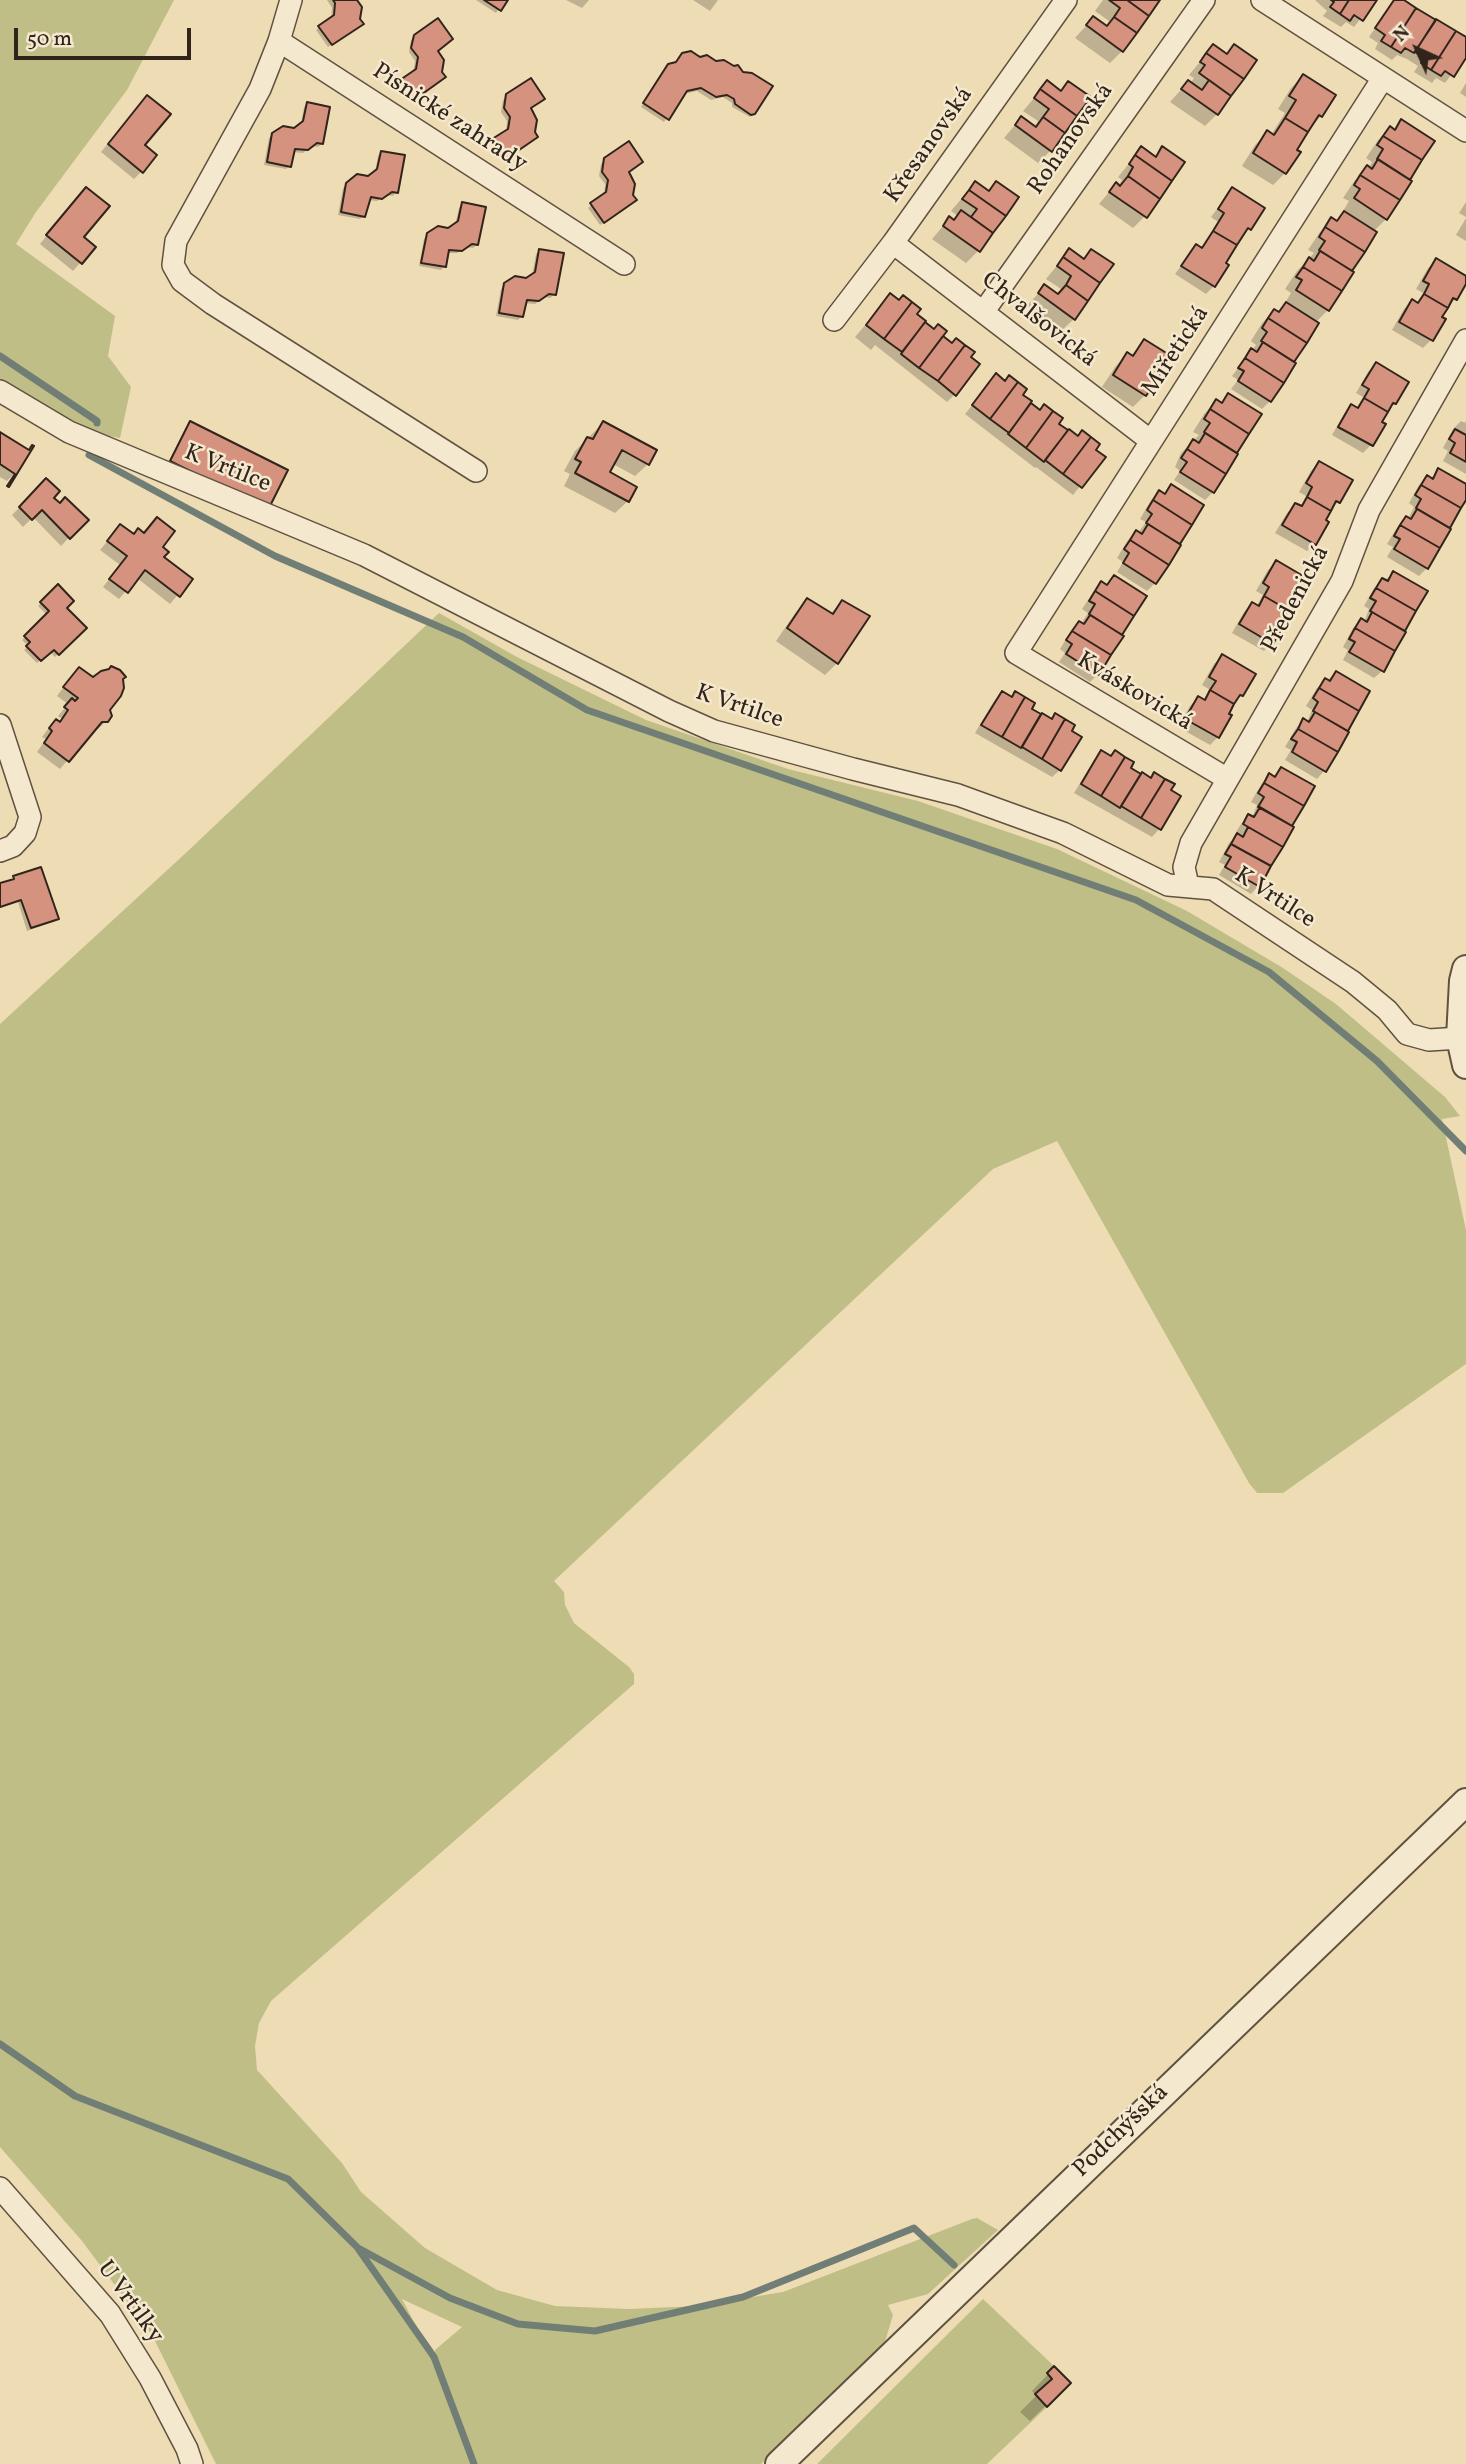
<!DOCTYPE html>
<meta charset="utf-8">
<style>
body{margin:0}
#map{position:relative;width:1466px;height:2464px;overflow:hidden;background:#eedcb4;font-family:Vollkorn,serif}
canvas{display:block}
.north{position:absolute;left:1382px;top:14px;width:70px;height:70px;-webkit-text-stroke:5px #f4e8ce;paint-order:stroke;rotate:315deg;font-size:19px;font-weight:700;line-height:28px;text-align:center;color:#31241a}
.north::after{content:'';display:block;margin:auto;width:24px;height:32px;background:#31241a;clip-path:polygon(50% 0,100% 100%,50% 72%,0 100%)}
.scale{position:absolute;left:14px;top:28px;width:177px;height:32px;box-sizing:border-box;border:4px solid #31241a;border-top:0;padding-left:9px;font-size:21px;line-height:24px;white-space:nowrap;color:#31241a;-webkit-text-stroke:5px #f4e8ce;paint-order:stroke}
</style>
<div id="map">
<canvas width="1466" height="2464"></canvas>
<div class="north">N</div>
<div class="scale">50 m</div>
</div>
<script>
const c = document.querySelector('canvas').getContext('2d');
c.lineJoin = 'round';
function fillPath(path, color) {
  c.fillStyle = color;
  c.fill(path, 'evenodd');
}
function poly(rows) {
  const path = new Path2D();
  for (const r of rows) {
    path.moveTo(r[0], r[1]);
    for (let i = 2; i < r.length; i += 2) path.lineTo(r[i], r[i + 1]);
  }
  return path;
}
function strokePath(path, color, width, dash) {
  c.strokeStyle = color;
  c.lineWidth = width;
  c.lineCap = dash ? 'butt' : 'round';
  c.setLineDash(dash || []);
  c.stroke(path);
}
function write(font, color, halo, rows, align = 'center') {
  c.font = font + ' Vollkorn,serif';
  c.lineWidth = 5;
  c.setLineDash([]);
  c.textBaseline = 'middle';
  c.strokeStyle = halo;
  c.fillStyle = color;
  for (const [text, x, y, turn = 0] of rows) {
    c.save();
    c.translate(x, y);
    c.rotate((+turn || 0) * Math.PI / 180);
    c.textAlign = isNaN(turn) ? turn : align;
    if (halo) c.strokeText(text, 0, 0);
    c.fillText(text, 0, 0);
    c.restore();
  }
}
const green = poly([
 [0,0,174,0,127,90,36,212,16,244,115,316,108,356,131,387,120,438,79,430,0,394],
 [439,613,517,657,646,720,788,769,918,801,1057,849,1187,911,1283,968,1336,1004,1445,1097,1460,1116,1442,1119,1466,1230,1466,1364,1283,1493,1257,1493,1249,1483,1057,1141,993,1169,554,1581,564,1592,565,1605,574,1623,629,1667,634,1674,634,1684,271,2001,259,2023,255,2046,257,2070,342,2163,361,2192,425,2248,497,2290,555,2306,629,2309,698,2306,783,2292,972,2219,977,2218,998,2230,928,2294,888,2305,893,2315,884,2345,761,2464,216,2464,152,2335,82,2241,0,2147,0,1024,189,850],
 [402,2299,462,2327,435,2350,435,2362],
 [983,2299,1054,2366,1047,2373,1052,2379,1035,2394,1047,2407,987,2464,817,2464]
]);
const shadow = poly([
 [327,0,355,0,358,27,328,47,316,30,331,19,332,8],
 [476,0,505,0,496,13],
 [566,0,589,0,582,8],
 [693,0,718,0,710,11],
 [1103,0,1158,0,1122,51,1110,63,1075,38,1093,18,1105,27,1109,21,1095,11],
 [1315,0,1375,0,1354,27,1346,22,1341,27,1323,16,1327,11],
 [1394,0,1401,0,1466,40,1466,55,1445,83,1436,78,1432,83,1414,72,1418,66,1407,59,1397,55,1392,60,1375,49,1378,43,1369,37],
 [415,37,436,51,440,80,410,102,398,85,413,73,415,61,409,52,411,40],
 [1213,46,1225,55,1234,46,1255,61,1217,114,1205,126,1170,102,1188,82,1190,84,1194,78,1189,75],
 [700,59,754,113,750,117,732,107,732,103,723,97,711,100,697,91,684,94,664,122,641,107,665,69],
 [1303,76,1321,116,1306,132,1285,173,1273,185,1242,166,1255,145,1267,133,1271,135,1285,113,1278,109,1291,88],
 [1047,83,1060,92,1069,83,1088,97,1050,151,1038,163,1004,138,1021,118,1034,127,1038,121,1023,111],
 [1466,83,1466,97,1460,93],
 [507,96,529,109,506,133,507,121,501,112,503,100],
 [307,104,322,144,318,147,312,146,303,153,292,152,290,166,286,169,264,165,269,138,273,134,294,130,301,125,304,107],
 [140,105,143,145,142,171,134,179,101,152],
 [1402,122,1386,219,1373,232,1328,310,1315,323,1270,401,1262,409,1231,389,1238,380,1232,376,1256,345,1251,341,1262,323,1274,311,1278,313,1287,304,1285,303,1291,293,1285,289,1297,271,1314,253,1308,250,1320,232,1332,219,1336,222,1345,212,1343,211,1349,201,1343,198,1355,180,1368,169,1372,162,1366,158,1378,140,1390,128,1393,130],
 [492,142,504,160,502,161,490,144],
 [1141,149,1154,158,1163,149,1145,216,1133,228,1099,204,1116,184,1118,186,1122,180,1118,177],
 [382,152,396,192,393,196,387,195,377,201,368,200,364,216,360,219,338,215,343,188,347,184,375,173,378,156],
 [605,160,627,173,631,204,600,225,588,208,604,196,605,184,599,176,601,164],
 [975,183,988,193,1016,198,978,251,966,263,932,239,949,219,953,221,958,216,951,211],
 [1232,189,1249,229,1241,236,1214,286,1206,294,1175,274,1196,246,1201,249,1218,222,1211,217],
 [78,197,82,237,94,247,73,271,40,244],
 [1466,202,1466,217,1459,213],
 [462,204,477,245,473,248,467,247,457,253,447,253,444,266,441,270,419,266,424,239,428,235,449,230,455,225,459,208],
 [1466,218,1466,241,1456,235],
 [540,251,554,295,550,298,544,297,535,304,524,303,522,316,518,320,496,316,501,289,505,285,526,280,532,276,536,254],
 [1069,251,1082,260,1091,251,1074,319,1061,331,1027,306,1044,287,1056,295,1061,289,1046,279],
 [1436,260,1466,278,1466,280,1455,299,1440,318,1443,320,1431,340,1423,348,1392,330,1404,309,1412,301,1416,304,1423,293,1416,289,1428,268],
 [890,296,941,336,955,394,947,402,875,345,871,350,855,337],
 [1144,341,1155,372,1145,395,1133,407,1102,387,1115,367,1127,354,1130,357],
 [1376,364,1395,403,1386,411,1371,445,1363,453,1332,435,1344,414,1352,406,1356,409,1363,397,1356,393,1368,372],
 [996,376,1056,424,1103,457,1073,495,1036,467,1035,468,965,414],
 [1228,395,1259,415,1213,492,1205,500,1174,480,1180,471,1175,467,1181,453,1199,435,1193,432,1204,414,1216,402,1220,404],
 [1466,420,1466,474,1443,461,1448,451,1443,448,1453,429,1461,421,1465,423],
 [190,423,267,509,167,465],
 [603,423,648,464,635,476,613,464,608,473,628,501,615,513,564,486,570,474,564,471,575,451],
 [0,434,15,473,7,481,0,477],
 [1319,463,1338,502,1330,510,1314,544,1307,551,1275,533,1287,513,1295,505,1300,507,1306,496,1299,492,1311,471],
 [1439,471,1466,486,1466,497,1427,568,1419,576,1387,557,1393,547,1387,544,1398,526,1406,518,1408,519,1414,507,1409,503,1419,485,1427,477,1430,479],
 [46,481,52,498,59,505,86,520,61,546,33,517,23,527,12,515],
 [1171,486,1202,506,1155,583,1147,591,1117,572,1123,562,1117,558,1128,540,1136,532,1138,533,1146,522,1140,519,1151,500,1159,492,1163,495],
 [120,526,133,536,143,535,160,548,162,558,190,580,170,604,137,578,119,599,103,587,120,565,100,550],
 [1276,562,1296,602,1288,609,1271,643,1264,651,1232,633,1244,612,1252,604,1256,607,1263,595,1256,591,1268,570],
 [1394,573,1425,591,1382,671,1374,678,1343,660,1348,650,1343,647,1353,628,1361,620,1364,622,1369,609,1364,606,1374,588],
 [1114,577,1144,597,1098,674,1090,682,1059,662,1065,653,1060,649,1071,631,1079,623,1081,624,1088,613,1082,609,1094,591,1102,583,1105,586],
 [58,587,65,608,84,628,55,657,50,652,37,663,24,650,34,641,32,639,26,644,22,640,47,615,38,606],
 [808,600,830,614,842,602,867,617,837,663,825,675,776,641,796,612],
 [1222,656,1241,695,1234,703,1218,737,1210,745,1178,727,1190,706,1198,698,1203,701,1209,689,1202,685,1214,664],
 [1336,673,1368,692,1324,771,1317,779,1285,760,1291,750,1285,747,1296,728,1304,721,1307,722,1312,710,1306,706,1317,688],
 [71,677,93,680,109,710,107,720,98,729,94,729,60,769,37,752,46,739,42,737,48,729,62,719,58,716,68,704,57,696],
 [1002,693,1010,698,1015,693,1029,710,1041,716,1051,720,1056,715,1060,770,1052,777,975,733,994,701],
 [1101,753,1179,797,1159,829,1152,837,1074,793,1094,760],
 [1281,769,1313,787,1258,886,1251,894,1219,875,1225,865,1219,862,1229,843,1239,834,1236,832,1241,824,1248,816,1252,818,1257,805,1251,802,1262,783,1270,776,1273,777],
 [0,884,57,919,53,922,27,931,18,902,0,908],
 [1054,2368,1069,2383,1030,2421,1020,2412,1036,2396,1032,2391]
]);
const stream = poly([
 [0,356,97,421,97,423],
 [89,455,275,556,463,637,587,710,1136,900,1269,972,1377,1061,1466,1151],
 [0,2044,75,2096,288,2179,357,2247,434,2357,474,2464],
 [360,2249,450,2298,518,2324,595,2331,743,2297,914,2228,954,2265]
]);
const building = poly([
 [333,0,357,0,362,7,360,19,364,24,332,45,318,26,334,15,335,3,333,0],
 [484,0,508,0,501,11,484,0],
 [1109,0,1127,0,1149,16,1137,33,1114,17,1120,8,1109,0],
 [1127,0,1160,0,1149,16,1127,0],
 [1331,0,1349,0,1340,14,1330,7,1334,2,1331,0],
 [1349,0,1377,0,1363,21,1354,15,1350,21,1340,14,1349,0],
 [1394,0,1404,0,1416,8,1391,47,1381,41,1385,35,1375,28,1394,0],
 [1416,8,1436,20,1414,53,1405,48,1401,53,1391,47,1416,8],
 [1093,16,1107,26,1114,17,1137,33,1123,52,1086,25,1093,16],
 [438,18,453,39,438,51,444,60,442,72,446,77,414,100,400,80,416,69,418,57,411,48,414,35,438,18],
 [1436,19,1456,31,1431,70,1421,63,1425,58,1415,52,1436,19],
 [1456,31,1466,37,1466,58,1454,77,1445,71,1441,76,1431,70,1456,31],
 [1213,44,1227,54,1234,44,1257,60,1244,79,1206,53,1213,44],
 [691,51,700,57,707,55,716,61,724,60,734,66,738,65,743,72,752,73,773,86,755,114,751,115,735,104,734,99,727,95,716,97,701,88,687,91,669,120,643,103,668,64,676,62,682,53,691,51],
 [1206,53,1244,79,1231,96,1199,73,1205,65,1200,62,1206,53],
 [1303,74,1336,95,1322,117,1319,115,1308,132,1285,118,1296,100,1289,96,1303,74],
 [531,78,545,99,531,108,537,120,535,132,538,137,506,159,492,139,508,129,510,117,504,108,506,94,531,78],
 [1047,80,1061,91,1068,81,1091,97,1077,116,1040,89,1047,80],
 [1188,80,1202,90,1209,80,1231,96,1218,115,1181,89,1188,80],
 [1040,89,1077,116,1065,133,1043,117,1049,109,1034,98,1040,89],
 [147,95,171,114,145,145,157,155,143,173,108,144,147,95],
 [307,102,330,107,323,144,317,143,308,150,295,149,291,167,267,162,272,133,283,126,294,128,303,121,307,102],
 [1021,116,1036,127,1043,117,1065,133,1052,152,1015,125,1021,116],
 [1285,118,1308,132,1297,150,1301,152,1286,174,1253,153,1267,130,1274,135,1285,118],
 [1401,119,1435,141,1422,160,1383,136,1390,126,1395,130,1401,119],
 [1383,136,1422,160,1410,180,1377,159,1383,149,1377,145,1383,136],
 [629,141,643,162,629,172,635,184,633,195,637,200,604,223,590,203,606,192,608,180,602,172,604,158,629,141],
 [1141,146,1156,157,1162,146,1185,162,1172,181,1135,155,1141,146],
 [381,151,405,155,398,193,392,192,382,199,371,197,365,217,341,212,346,183,357,174,368,176,377,169,381,151],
 [1135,155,1172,181,1160,199,1128,176,1133,167,1129,164,1135,155],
 [1378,159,1412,181,1400,200,1360,175,1367,165,1372,169,1378,159],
 [1360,175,1400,200,1387,220,1354,198,1360,189,1354,185,1360,175],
 [1128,176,1160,199,1147,218,1109,192,1116,182,1120,186,1128,176],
 [975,181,989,191,996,181,1019,197,1006,216,969,190,975,181],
 [86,187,110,206,84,237,96,247,82,264,46,235,86,187],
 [1232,187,1265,208,1251,230,1248,228,1237,245,1213,231,1224,213,1218,209,1232,187],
 [969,190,1006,216,993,233,971,217,977,209,962,199,969,190],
 [462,202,486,207,478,245,472,244,462,251,449,250,446,267,421,263,427,233,438,226,448,228,458,221,462,202],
 [961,210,993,233,980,252,943,226,949,216,954,220,961,210],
 [1344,211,1377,232,1365,252,1325,227,1331,217,1337,221,1344,211],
 [1325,227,1365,252,1352,271,1319,250,1325,241,1319,237,1325,227],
 [1213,231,1237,245,1226,263,1229,265,1215,287,1181,266,1196,244,1202,248,1213,231],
 [1069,248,1084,259,1091,249,1114,264,1100,283,1063,257,1069,248],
 [539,249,564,253,556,295,549,294,539,301,527,300,523,317,499,313,504,283,515,276,526,278,535,272,539,249],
 [1320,251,1354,272,1342,291,1303,267,1309,257,1314,261,1320,251],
 [1063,257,1100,283,1088,301,1066,285,1071,276,1057,266,1063,257],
 [1436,258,1466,276,1466,284,1457,300,1453,298,1448,308,1424,294,1429,284,1423,281,1436,258],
 [1303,267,1342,291,1329,311,1296,290,1302,280,1296,277,1303,267],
 [1044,284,1058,294,1066,285,1088,301,1075,320,1038,293,1044,284],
 [890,293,899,300,903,295,912,302,884,339,866,325,890,293],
 [1424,294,1448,308,1442,317,1446,319,1433,341,1399,322,1412,299,1418,303,1424,294],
 [912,302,921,309,917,314,926,321,902,352,884,339,912,302],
 [1286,302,1319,323,1307,343,1268,318,1274,309,1279,312,1286,302],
 [1268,318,1307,343,1294,362,1261,341,1267,332,1262,328,1268,318],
 [925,322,934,329,938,324,947,331,919,368,901,354,925,322],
 [943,336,952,343,956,338,965,345,938,381,919,368,943,336],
 [1144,339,1168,354,1157,372,1160,374,1146,396,1113,375,1127,352,1133,356,1144,339],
 [1263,342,1296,363,1284,383,1245,358,1251,348,1257,352,1263,342],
 [965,345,975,352,971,357,980,364,956,396,938,381,965,345],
 [1245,358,1284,383,1271,402,1238,381,1244,371,1238,368,1245,358],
 [1376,362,1409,382,1396,404,1393,403,1388,412,1364,398,1369,389,1362,385,1376,362],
 [996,373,1005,381,1009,375,1018,382,990,419,972,405,996,373],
 [1018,382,1027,389,1023,395,1032,401,1009,433,990,419,1018,382],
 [1228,393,1262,414,1249,434,1210,409,1216,399,1222,403,1228,393],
 [1364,398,1388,412,1382,422,1386,424,1373,446,1338,427,1351,404,1358,408,1364,398],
 [1031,403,1040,410,1044,404,1053,411,1026,448,1008,434,1031,403],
 [1210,409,1249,434,1237,453,1204,432,1210,423,1204,419,1210,409],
 [1053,411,1063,418,1059,424,1068,430,1044,462,1026,448,1053,411],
 [190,421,288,470,268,510,170,461,190,421],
 [603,421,657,450,649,465,622,450,610,472,637,487,629,502,575,473,581,462,575,459,587,437,593,439,603,421],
 [1069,429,1078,436,1082,430,1091,437,1063,474,1045,460,1069,429],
 [1455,429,1466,435,1466,462,1450,453,1455,443,1449,439,1455,429],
 [0,432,29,450,32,445,34,446,9,487,7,486,15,474,0,464,0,432],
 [1205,433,1238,454,1226,474,1187,449,1193,439,1199,443,1205,433],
 [1091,437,1100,444,1096,450,1106,457,1082,488,1063,474,1091,437],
 [1187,449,1226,474,1214,493,1180,472,1187,462,1181,458,1187,449],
 [1319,461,1353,480,1340,503,1336,501,1331,511,1307,497,1312,487,1306,483,1319,461],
 [1438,468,1466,484,1466,500,1461,508,1421,485,1427,475,1433,479,1438,468],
 [46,478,60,491,54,498,60,503,65,497,89,520,70,539,42,510,32,520,19,507,46,478],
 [1171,484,1204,505,1192,525,1153,500,1159,490,1165,494,1171,484],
 [1421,485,1461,508,1450,528,1416,508,1421,499,1415,495,1421,485],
 [1307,497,1331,511,1326,520,1329,522,1316,545,1282,525,1295,503,1302,506,1307,497],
 [1153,500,1192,525,1180,544,1146,523,1152,514,1147,510,1153,500],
 [1417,509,1451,529,1440,548,1400,525,1406,516,1411,519,1417,509],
 [157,517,175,531,163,547,169,552,164,557,193,579,180,597,145,570,128,593,109,579,127,556,107,541,120,524,134,534,138,528,144,533,157,517],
 [1148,524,1181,545,1169,565,1130,540,1136,530,1142,534,1148,524],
 [1400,525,1440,548,1428,569,1394,549,1400,539,1394,536,1400,525],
 [1130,540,1169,565,1156,584,1123,563,1129,553,1124,549,1130,540],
 [1276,560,1310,580,1297,603,1294,601,1288,610,1264,596,1269,587,1263,583,1276,560],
 [1393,571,1428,591,1416,611,1376,588,1382,578,1388,581,1393,571],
 [1114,575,1147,596,1134,616,1095,591,1101,581,1107,585,1114,575],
 [58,584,74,601,67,608,87,628,59,655,54,650,41,661,26,646,30,642,24,636,49,611,40,602,58,584],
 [1376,588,1416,611,1405,631,1370,611,1376,601,1370,598,1376,588],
 [1095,591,1134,616,1122,635,1089,614,1095,604,1089,601,1095,591],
 [1264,596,1288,610,1283,620,1286,621,1273,644,1239,624,1252,602,1259,606,1264,596],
 [807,598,833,614,842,600,870,616,838,664,787,628,807,598],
 [1372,612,1406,632,1395,651,1355,628,1361,618,1367,622,1372,612],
 [1090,615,1124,636,1111,655,1072,631,1079,621,1084,624,1090,615],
 [1355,628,1395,651,1384,672,1349,652,1355,642,1349,639,1355,628],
 [1072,631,1111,655,1099,675,1066,654,1072,644,1066,640,1072,631],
 [1222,654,1256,674,1243,696,1240,695,1234,704,1210,690,1216,681,1209,677,1222,654],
 [111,666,120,670,126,677,123,679,124,688,121,696,110,710,112,716,108,722,102,722,69,762,44,743,52,731,49,728,56,719,60,722,68,710,64,707,72,698,75,701,78,698,63,687,79,667,93,677,101,671,109,669,111,666],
 [1336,671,1370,691,1359,711,1319,688,1325,678,1330,681,1336,671],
 [1319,688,1359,711,1348,731,1313,711,1318,702,1313,698,1319,688],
 [1210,690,1234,704,1229,714,1232,715,1219,738,1185,719,1198,696,1205,700,1210,690],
 [1002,691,1012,697,1015,691,1025,697,1002,737,981,725,1002,691],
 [1025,697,1035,703,1032,709,1041,714,1021,748,1002,737,1025,697],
 [1315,712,1349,732,1338,752,1298,729,1303,718,1309,722,1315,712],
 [1042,713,1052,719,1055,713,1065,719,1042,759,1022,747,1042,713],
 [1065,719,1075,725,1072,731,1082,737,1061,771,1042,759,1065,719],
 [1298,729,1338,752,1326,772,1292,752,1297,742,1291,739,1298,729],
 [1101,750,1111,756,1115,750,1125,757,1101,796,1081,784,1101,750],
 [1125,757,1134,762,1131,768,1141,774,1120,808,1101,796,1125,757],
 [1281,767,1315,786,1304,806,1264,783,1269,773,1275,777,1281,767],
 [1142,772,1151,778,1154,772,1165,779,1141,818,1121,806,1142,772],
 [1165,779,1175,784,1171,790,1181,796,1161,830,1141,818,1165,779],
 [1264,783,1304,806,1292,826,1258,807,1264,797,1258,793,1264,783],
 [1260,807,1294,827,1283,847,1243,824,1248,814,1254,817,1260,807],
 [1248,827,1283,847,1271,866,1231,844,1237,833,1243,837,1248,827],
 [1231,844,1271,866,1260,887,1225,867,1231,857,1225,854,1231,844],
 [41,867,59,919,31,928,21,900,0,907,0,883,14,879,13,876,41,867],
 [1054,2366,1071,2383,1047,2407,1035,2394,1052,2379,1047,2373,1054,2366]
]);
const minor = poly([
 [291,0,279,41,260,89,176,241,173,265,182,281,213,304,476,471],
 [1262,0,1466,131],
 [279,41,624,264],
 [893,243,1151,441],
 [984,311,1204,0],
 [834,320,893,243,1066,0],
 [0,391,69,432,364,555,669,711,714,731,853,769,958,795,1063,833,1168,885,1213,889,1353,982,1387,1010,1407,1034,1429,1040,1460,1038],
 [0,725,30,817,25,833,13,846,0,851],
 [1226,778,1016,653,1383,78],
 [1188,886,1184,867,1191,843,1342,581,1369,510,1466,340],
 [0,2188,110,2314,150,2378,187,2449,192,2464]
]);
const tertiary = poly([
 [1466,969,1463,981,1460,1038,1466,1065],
 [779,2464,1466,1802]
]);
const streetNames = [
 ["Písnické zahrady",449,119,33],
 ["Rohanovská",1072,140,-55],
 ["Křesanovská",930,146,-55],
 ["Chvalšovická",1038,321,38],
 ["Miřetická",1177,352,-57],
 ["K Vrtilce",227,470,22],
 ["Předenická",1297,600,-62],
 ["Kváskovická",1134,693,31],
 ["K Vrtilce",739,708,19],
 ["K Vrtilce",1274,899,33],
 ["Podchýšská",1122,2132,-44],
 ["U Vrtilky",129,2303,54]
];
fillPath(green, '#c0be87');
fillPath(shadow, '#0003');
strokePath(stream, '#717e76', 7);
fillPath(building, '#d5927f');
strokePath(building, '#31241a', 2);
strokePath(minor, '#605240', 24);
strokePath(tertiary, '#605240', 30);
strokePath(minor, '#f4e8ce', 21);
strokePath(tertiary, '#f4e8ce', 26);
write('24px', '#31241a', '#f4e8ce', streetNames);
</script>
